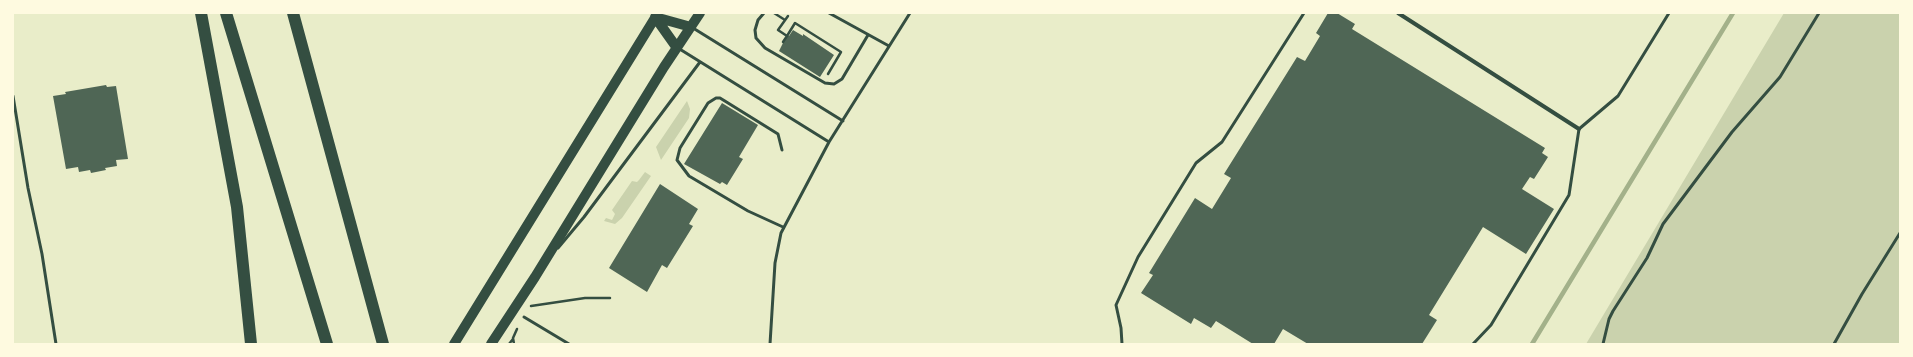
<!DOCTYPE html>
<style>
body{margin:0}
#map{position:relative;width:1913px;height:357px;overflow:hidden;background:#e9edc9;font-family:Manrope,sans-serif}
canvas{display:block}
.frame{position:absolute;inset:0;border:14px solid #fefae0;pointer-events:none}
</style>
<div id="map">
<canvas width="1913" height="357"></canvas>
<div class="frame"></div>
</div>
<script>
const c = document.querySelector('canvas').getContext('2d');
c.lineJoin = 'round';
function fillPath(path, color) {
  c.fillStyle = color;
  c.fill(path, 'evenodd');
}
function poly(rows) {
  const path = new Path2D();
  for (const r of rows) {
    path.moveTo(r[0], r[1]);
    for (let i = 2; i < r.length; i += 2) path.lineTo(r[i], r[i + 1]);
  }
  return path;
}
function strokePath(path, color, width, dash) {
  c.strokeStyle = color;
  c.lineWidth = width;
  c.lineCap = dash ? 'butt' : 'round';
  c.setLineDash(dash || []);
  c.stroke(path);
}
const green = poly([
 [1784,13,1900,13,1900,344,1586,344],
 [687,101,690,109,689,118,661,160,656,147],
 [645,172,651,176,622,218,615,224,604,221,606,218,612,220,615,214,612,210,632,181,637,182,639,180]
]);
const stream = poly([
 [1532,344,1733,13]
]);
const building = poly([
 [1328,13,1337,13,1355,24,1352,29,1545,148,1542,153,1548,157,1534,179,1530,177,1522,189,1554,209,1526,254,1483,227,1429,315,1437,320,1422,344,1308,344,1283,329,1274,344,1253,344,1216,321,1211,328,1194,318,1191,324,1141,293,1153,275,1149,273,1195,198,1212,209,1231,178,1224,174,1297,57,1305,61,1320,36,1316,33],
 [793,30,803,36,803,34,834,55,820,77,779,51,787,35,789,36],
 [106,85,107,87,116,86,128,159,116,160,117,166,105,168,106,170,91,173,90,170,79,172,78,167,66,169,53,96,66,94,65,92],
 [722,103,758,125,739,157,743,159,727,185,722,182,720,184,684,164],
 [660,184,698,209,689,224,693,226,667,268,662,265,647,292,609,268]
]);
const path = poly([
 [774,13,785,20],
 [787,36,795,23,841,52,828,74],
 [783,42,787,36,778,30,788,16],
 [531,306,585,298,610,298],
 [509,344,513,339],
 [514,344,513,338,517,329]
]);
const service = poly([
 [764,13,758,20,755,30,756,38,765,48,825,83,834,84,842,79,868,35],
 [829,13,889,46],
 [693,28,843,121],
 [678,48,829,142],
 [13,96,28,188,42,254,56,344],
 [782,150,778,134,720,98,716,98,708,103,680,148,677,160,689,176,748,211,783,227],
 [558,248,584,217,700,62],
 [524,317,569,344],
 [770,344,775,263,781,233,829,142,910,13],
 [1122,344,1121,328,1116,305,1138,257,1196,163,1222,142,1304,13],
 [1473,344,1491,325,1569,195,1579,129,1618,96,1669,13],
 [1603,344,1609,319,1613,311,1647,258,1663,224,1732,132,1780,77,1819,13],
 [1834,344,1862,294,1900,233]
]);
const minor = poly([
 [1398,13,1579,129]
]);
const primary = poly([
 [655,17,677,48],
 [655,17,691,27],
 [454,344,658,13],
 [491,344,535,277,664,67,700,13]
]);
const motorway = poly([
 [201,13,237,207,251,344],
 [226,13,327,344],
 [293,13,383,344]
]);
fillPath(green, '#cad2ad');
strokePath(stream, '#a3b18a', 4.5);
fillPath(building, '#4f6655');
strokePath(path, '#344e41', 2.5);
strokePath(service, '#344e41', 3);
strokePath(minor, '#344e41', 4);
strokePath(primary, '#344e41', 10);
strokePath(motorway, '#344e41', 12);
</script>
